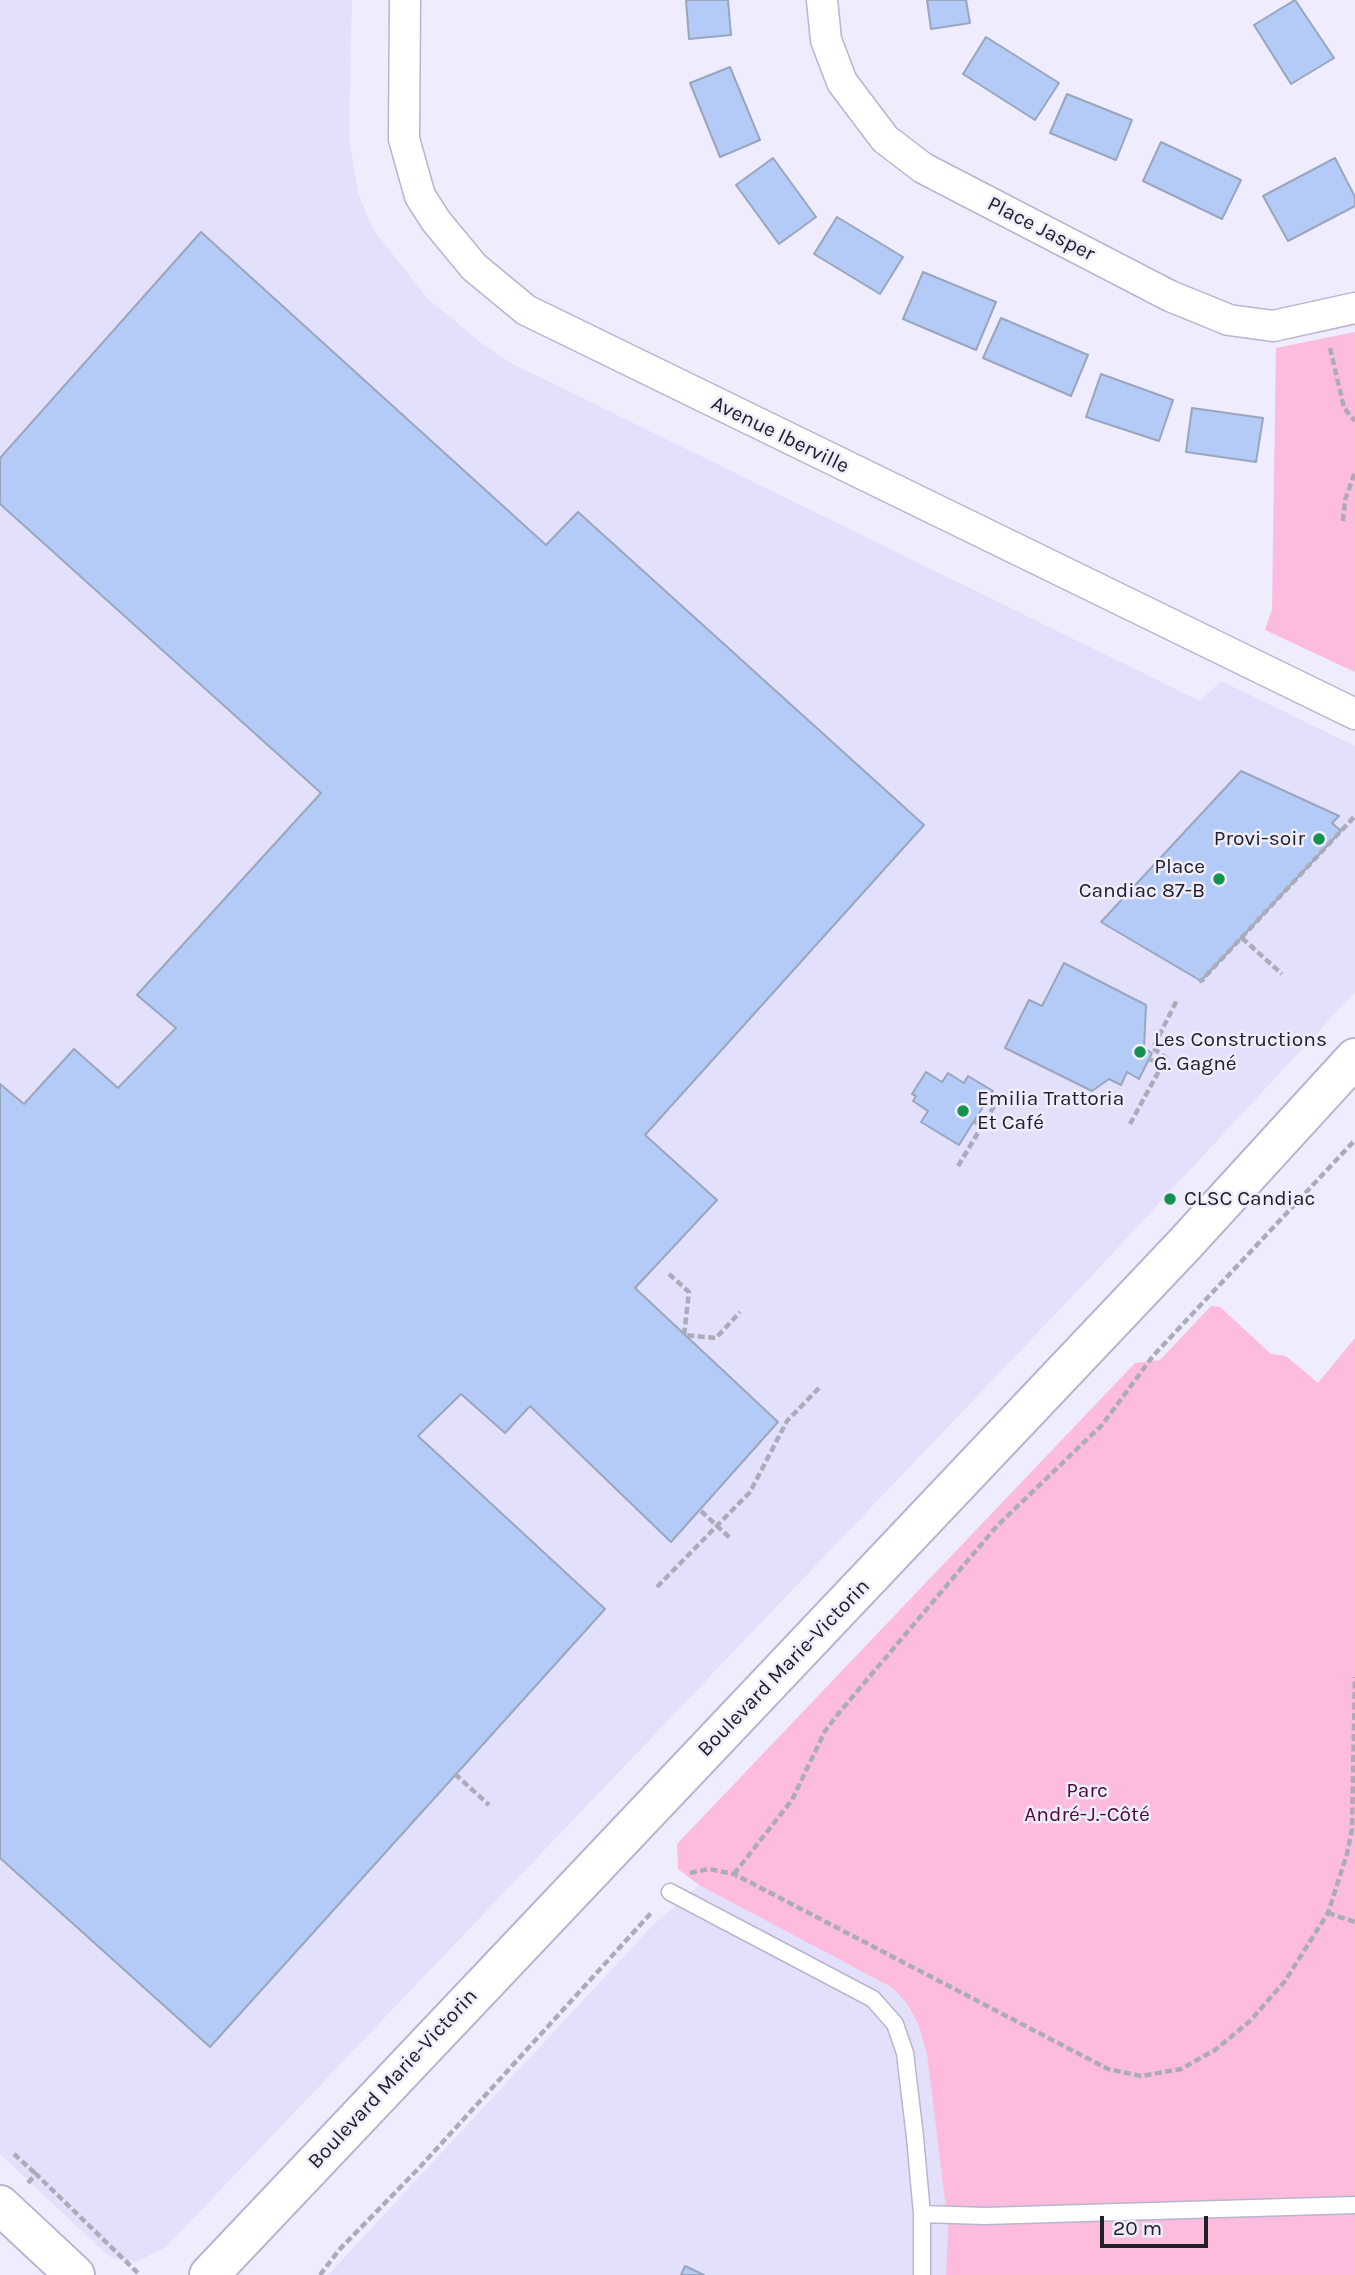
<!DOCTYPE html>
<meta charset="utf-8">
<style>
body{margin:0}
#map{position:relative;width:1355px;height:2275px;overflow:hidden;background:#eeecfd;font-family:Karla,sans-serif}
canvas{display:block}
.scale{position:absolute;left:1100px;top:2216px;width:108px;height:32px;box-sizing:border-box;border:4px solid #212029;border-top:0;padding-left:9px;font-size:21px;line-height:24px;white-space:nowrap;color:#212029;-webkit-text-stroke:5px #eeecfd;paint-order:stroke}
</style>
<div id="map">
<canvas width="1355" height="2275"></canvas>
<div class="scale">20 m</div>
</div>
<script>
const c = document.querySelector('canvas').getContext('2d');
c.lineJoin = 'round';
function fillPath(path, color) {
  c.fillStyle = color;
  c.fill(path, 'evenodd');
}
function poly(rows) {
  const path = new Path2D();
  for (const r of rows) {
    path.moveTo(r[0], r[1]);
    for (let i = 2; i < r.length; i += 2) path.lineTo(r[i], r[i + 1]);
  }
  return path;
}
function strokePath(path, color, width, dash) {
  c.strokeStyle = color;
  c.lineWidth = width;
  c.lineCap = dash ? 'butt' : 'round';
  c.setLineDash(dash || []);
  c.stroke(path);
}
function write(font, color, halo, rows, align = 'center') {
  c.font = font + ' Karla,sans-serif';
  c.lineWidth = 5;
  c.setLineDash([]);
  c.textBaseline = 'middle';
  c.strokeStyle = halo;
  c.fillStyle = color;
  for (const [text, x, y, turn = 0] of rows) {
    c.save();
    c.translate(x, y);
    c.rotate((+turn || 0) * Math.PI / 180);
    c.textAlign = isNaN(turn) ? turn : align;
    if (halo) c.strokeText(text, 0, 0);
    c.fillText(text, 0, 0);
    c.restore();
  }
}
const built = poly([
 [0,0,352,0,349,138,358,193,373,229,427,298,485,346,513,364,1200,701,1221,681,1355,746,1355,992,1085,1283,166,2247,136,2262,112,2258,105,2253,0,2154],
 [699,1885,893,1988,906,2004,919,2026,927,2055,948,2225,946,2275,328,2275,653,1925]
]);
const green = poly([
 [1355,332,1355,672,1265,630,1272,609,1276,348],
 [1211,1306,1220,1307,1271,1354,1286,1356,1318,1383,1355,1338,1355,2275,946,2275,948,2225,927,2055,919,2026,907,2004,893,1988,699,1885,678,1869,677,1844,1135,1363,1160,1360]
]);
const building = poly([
 [686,0,728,0,731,35,689,39,686,0],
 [927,0,966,0,970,23,931,29,927,0],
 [1295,0,1334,58,1291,84,1254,25,1295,0],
 [986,37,1059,83,1035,120,963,74,986,37],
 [730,67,760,140,720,157,690,83,730,67],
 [1067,94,1132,120,1116,160,1050,133,1067,94],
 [1161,142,1241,180,1222,219,1143,181,1161,142],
 [773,158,816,217,779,244,736,185,773,158],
 [1335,158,1355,197,1355,206,1288,241,1263,196,1335,158],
 [837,217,903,257,880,294,814,254,837,217],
 [201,232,546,545,578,512,924,825,645,1135,717,1200,635,1288,778,1422,671,1542,530,1406,505,1433,461,1394,418,1436,605,1609,210,2047,0,1858,0,1084,24,1104,74,1049,118,1088,176,1028,137,995,321,793,0,504,0,458,201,232],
 [923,272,996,302,976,350,903,319,923,272],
 [1001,318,1088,355,1071,396,983,358,1001,318],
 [1101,374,1173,400,1159,441,1086,417,1101,374],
 [1192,408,1263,418,1256,462,1186,452,1192,408],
 [1241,771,1339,816,1332,823,1341,831,1201,981,1101,922,1241,771],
 [1064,963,1146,1005,1144,1048,1152,1053,1139,1079,1127,1072,1121,1085,1109,1079,1092,1091,1005,1048,1029,1000,1042,1006,1064,963],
 [926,1072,942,1082,948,1073,964,1083,968,1076,993,1091,959,1145,921,1122,928,1111,913,1101,916,1096,912,1094,926,1072],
 [685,2266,704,2275,681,2275,685,2266]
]);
const path = poly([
 [1330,348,1344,408,1355,421],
 [1343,521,1345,500,1355,472],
 [1242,938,1282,974],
 [1204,979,1201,981,1355,816],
 [1149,1059,1163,1065],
 [974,1121,982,1126],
 [1130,1124,1166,1058,1153,1048,1177,1000],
 [958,1166,999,1098],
 [669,1274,689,1292,684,1335,716,1338,740,1312],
 [701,1511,731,1539],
 [657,1587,750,1492,787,1421,819,1388],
 [455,1774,489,1805],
 [690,1873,709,1869,734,1874,1108,2069,1141,2076,1181,2069,1215,2050,1250,2021,1285,1981,1328,1913,1347,1854,1352,1829,1355,1677],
 [734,1874,792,1800,825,1731,838,1714,997,1526,1102,1425,1153,1356,1355,1140],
 [1328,1913,1355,1922],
 [14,2154,36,2174],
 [28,2183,36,2174,140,2275],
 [320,2275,339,2250,420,2167,652,1912]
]);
const service = poly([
 [670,1892,873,1999,895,2024,905,2053,915,2137,922,2214,922,2275],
 [922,2214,985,2216,1355,2205]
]);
const minor = poly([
 [405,0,404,139,420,196,436,221,474,267,526,310,1355,714],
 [822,0,826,40,842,82,885,139,923,168,1170,296,1229,320,1273,326,1355,308]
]);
const tertiary = poly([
 [0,2205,75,2275],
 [209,2275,1184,1245,1355,1058]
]);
const markers = [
 [1319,839,7,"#15924f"],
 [1219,879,7,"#15924f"],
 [1140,1052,7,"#15924f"],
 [963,1111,7,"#15924f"],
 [1170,1199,7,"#15924f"]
];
const streetNames = [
 ["Place Jasper",1041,229,27],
 ["Avenue Iberville",780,435,26],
 ["Boulevard Marie-Victorin",784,1668,-46],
 ["Boulevard Marie-Victorin",393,2079,-47]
];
const poiNames = [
 ["Provi-soir",1305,839,"right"],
 ["Place",1205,867,"right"],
 ["Candiac 87-B",1205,891,"right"],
 ["Les Constructions",1154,1040],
 ["G. Gagné",1154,1064],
 ["Emilia Trattoria",977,1099],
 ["Et Café",977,1123],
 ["CLSC Candiac",1184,1199]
];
const parkNames = [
 ["Parc",1087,1791],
 ["André-J.-Côté",1087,1815]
];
fillPath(built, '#e3e0fc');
fillPath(green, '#fdbbde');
fillPath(building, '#b4cbf8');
strokePath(building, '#99a6bd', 2);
strokePath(service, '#b7b5cf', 19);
strokePath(minor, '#b7b5cf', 33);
strokePath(tertiary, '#b7b5cf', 42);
strokePath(path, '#acabb9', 4.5, [7, 3.5]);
strokePath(service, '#fff', 16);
strokePath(minor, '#fff', 30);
strokePath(tertiary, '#fff', 38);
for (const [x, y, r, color] of markers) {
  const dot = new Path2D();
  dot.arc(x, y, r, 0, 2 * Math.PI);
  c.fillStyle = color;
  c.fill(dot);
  strokePath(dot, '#eeecfd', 2.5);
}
write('21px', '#212029', '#eeecfd', streetNames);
write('21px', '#212029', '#eeecfd', poiNames, 'left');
write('21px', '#500738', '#eeecfd', parkNames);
</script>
